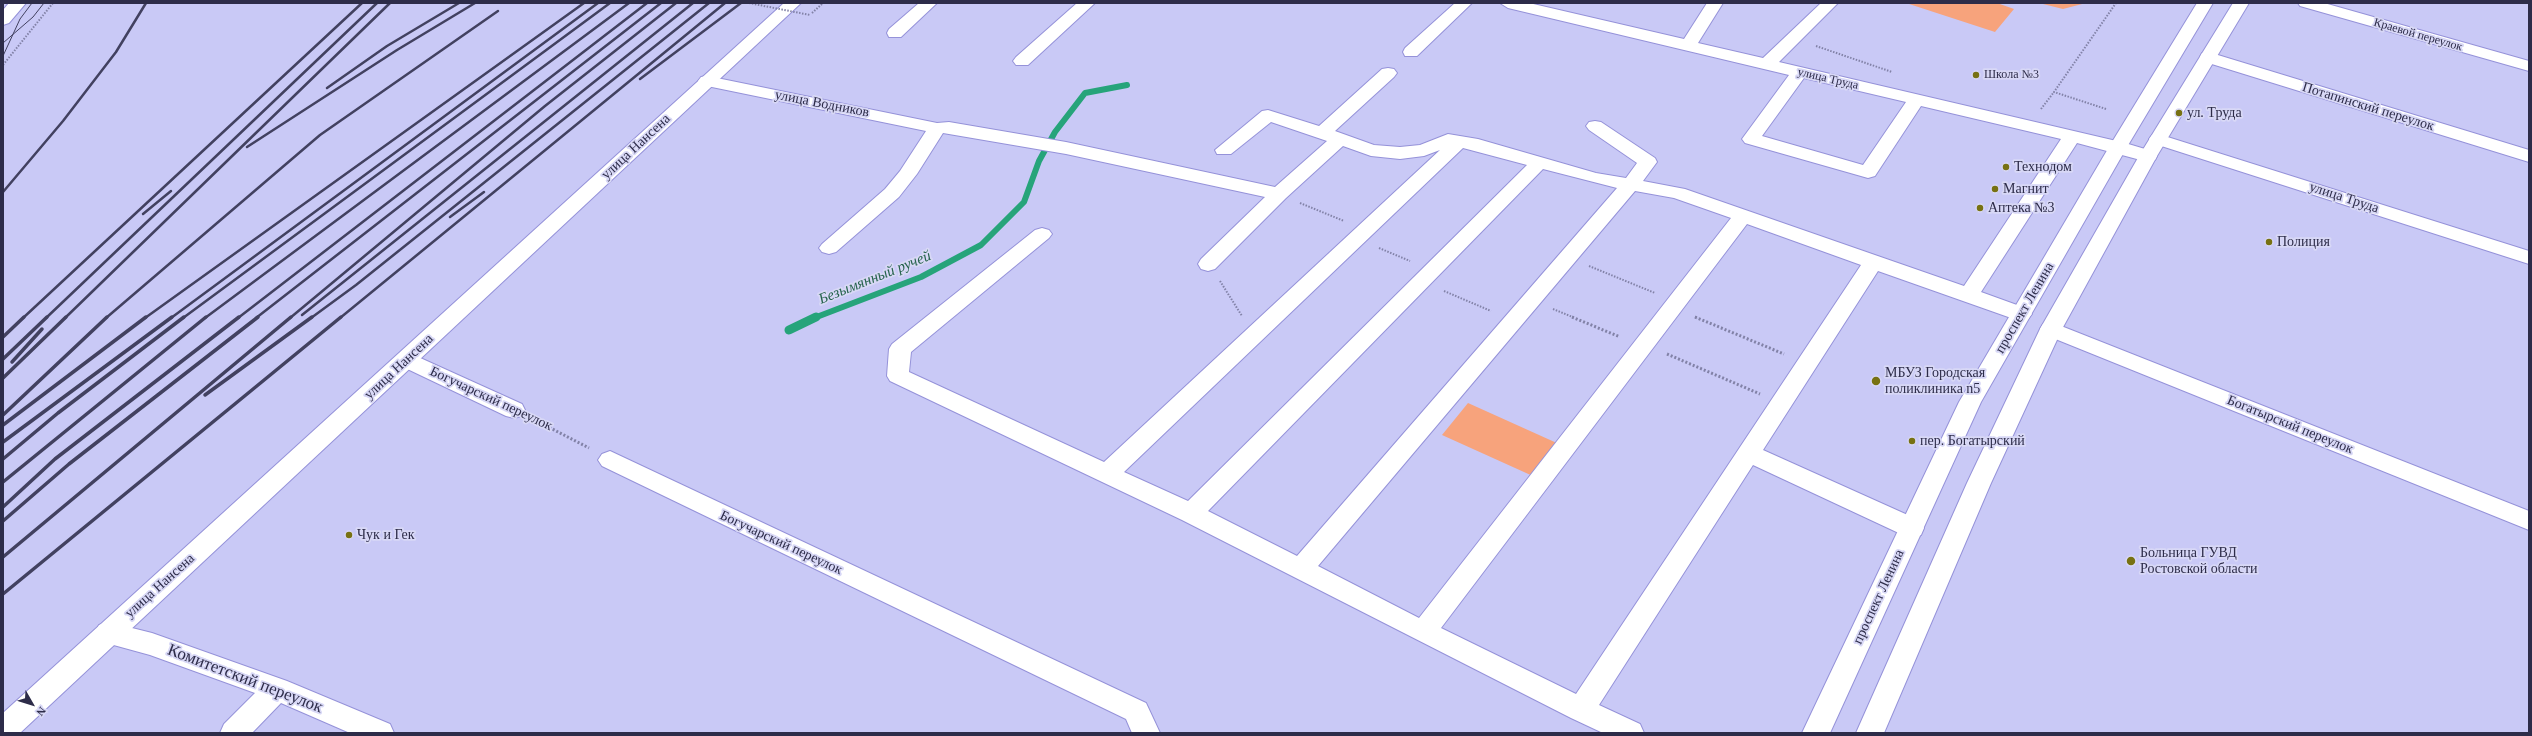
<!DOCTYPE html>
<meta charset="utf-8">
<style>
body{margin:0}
#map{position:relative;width:2532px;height:736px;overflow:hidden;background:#c9c9f6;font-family:"Times New Roman",serif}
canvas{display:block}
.frame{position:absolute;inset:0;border:4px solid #2d2c49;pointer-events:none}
.north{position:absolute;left:12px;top:684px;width:40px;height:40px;-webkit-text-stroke:3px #d8d8f6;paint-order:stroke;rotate:129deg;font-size:11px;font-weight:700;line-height:16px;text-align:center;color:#2d2c49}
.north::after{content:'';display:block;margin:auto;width:14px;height:18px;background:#2d2c49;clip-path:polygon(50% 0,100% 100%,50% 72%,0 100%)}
</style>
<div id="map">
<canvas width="2532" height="736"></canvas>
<div class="frame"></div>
<div class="north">N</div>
</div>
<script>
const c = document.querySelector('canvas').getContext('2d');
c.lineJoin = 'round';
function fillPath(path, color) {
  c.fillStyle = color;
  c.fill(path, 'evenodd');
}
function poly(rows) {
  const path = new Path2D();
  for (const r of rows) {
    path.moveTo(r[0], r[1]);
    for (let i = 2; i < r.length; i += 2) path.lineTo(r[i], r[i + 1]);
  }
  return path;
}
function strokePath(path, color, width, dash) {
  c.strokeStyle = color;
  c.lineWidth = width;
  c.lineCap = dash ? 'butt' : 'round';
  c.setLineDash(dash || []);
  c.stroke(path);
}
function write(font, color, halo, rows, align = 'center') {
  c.font = font + ' "Times New Roman",serif';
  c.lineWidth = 3.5;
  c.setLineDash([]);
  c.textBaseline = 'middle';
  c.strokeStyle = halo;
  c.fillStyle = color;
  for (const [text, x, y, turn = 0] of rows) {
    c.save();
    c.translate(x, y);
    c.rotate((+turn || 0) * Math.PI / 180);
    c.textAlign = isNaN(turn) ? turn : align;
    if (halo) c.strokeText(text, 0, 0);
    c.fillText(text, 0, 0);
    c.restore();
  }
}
const green = poly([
 [1906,3,1997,3,2014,9,1995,32],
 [2039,3,2086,3,2063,9],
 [1468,403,1559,444,1535,477,1442,435]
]);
const streamFar1 = poly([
 [814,318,921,277,981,245,1024,202,1039,161,1055,132,1085,93,1127,85]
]);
const stream = poly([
 [789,330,816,317]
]);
const pathFar1 = poly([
 [812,13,823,3],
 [1816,46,1892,72],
 [3,65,53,3],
 [2041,109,2054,92],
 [2106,109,2054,92,2116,3],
 [1300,203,1344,221],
 [1379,248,1410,261],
 [1589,266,1655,293],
 [1220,281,1242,316],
 [1444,291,1491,311],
 [1553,309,1575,318],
 [1695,317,1698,318]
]);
const path = poly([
 [1572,317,1620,337],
 [1695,317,1784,354],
 [1667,354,1760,394],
 [535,420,589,448]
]);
const minor = poly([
 [919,3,937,3,901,37,889,37,887,33,889,29,919,3],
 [1077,3,1095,3,1028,65,1016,65,1013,61,1016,57,1077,3],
 [1455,3,1472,3,1417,56,1405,56,1403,52,1405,48,1455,3],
 [1500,3,1529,3,1684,39,1707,3,1723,3,1698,43,1763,58,1821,3,1838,3,1779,62,2125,143,2155,152,2157,156,2155,160,2148,162,2077,143,1981,292,2028,309,2032,314,2028,319,2021,321,2014,319,1878,271,1763,450,1921,521,1924,528,1921,535,1912,538,1903,535,1753,465,1599,705,1640,724,1644,733,1603,733,1571,718,1182,520,890,381,887,376,889,349,892,344,1035,230,1042,228,1049,230,1052,234,1049,238,911,352,909,372,1104,462,1440,150,1424,156,1400,159,1371,156,1343,146,1286,198,1215,269,1208,271,1201,269,1198,264,1201,259,1265,197,1066,154,943,133,917,174,899,197,836,252,829,254,822,252,819,248,822,244,885,189,900,171,926,131,707,86,701,85,698,81,701,77,707,76,937,123,949,122,1066,142,1275,187,1327,141,1271,122,1231,154,1217,154,1215,150,1262,111,1268,110,1319,126,1382,69,1388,68,1394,69,1397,73,1394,77,1335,131,1374,145,1400,147,1420,145,1448,134,1478,139,1596,173,1626,178,1637,163,1589,130,1586,126,1589,122,1595,121,1601,122,1655,158,1657,162,1643,181,1685,189,1964,286,2061,139,1921,106,1875,176,1868,178,1745,143,1742,139,1789,75,1508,8,1500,3],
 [1804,78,1906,102,1863,165,1762,136,1804,78],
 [1463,148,1527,165,1188,501,1124,472,1463,148],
 [1543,169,1617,188,1297,556,1208,511,1543,169],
 [1635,191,1674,198,1731,218,1419,618,1318,566,1635,191],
 [1747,224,1861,265,1576,694,1441,628,1747,224],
 [2298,3,2324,3,2529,61,2529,71,2300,6,2298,3],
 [2208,52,2529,150,2529,162,2202,61,2200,57,2202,53,2208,52],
 [2158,134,2529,251,2529,264,2152,143,2149,139,2152,135,2158,134],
 [2051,322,2529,511,2529,530,2043,334,2040,329,2043,324,2051,322],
 [407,352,522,404,525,410,522,416,514,418,506,416,399,365,396,360,399,355,407,352],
 [610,451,1146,703,1160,733,1132,733,1126,719,602,466,598,460,602,454,610,451],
 [108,622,152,633,287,681,390,724,394,733,350,733,281,703,252,733,220,733,224,724,255,693,150,655,99,641,95,633,99,625,108,622]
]);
const major = poly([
 [9,3,26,3,9,23,3,25,3,10,9,3],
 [784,3,801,3,20,733,3,733,3,713,784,3],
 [2197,3,2213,3,2127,147,1981,402,1830,733,1802,733,1959,402,2109,147,2197,3],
 [2233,3,2249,3,2157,156,2062,329,1991,483,1884,733,1856,733,1967,483,2040,329,2139,156,2233,3]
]);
const tram = poly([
 [3,43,33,17,44,3],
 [3,56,20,19,32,3]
]);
const railFar1 = poly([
 [640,79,741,3],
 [327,88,387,46,459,3],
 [247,147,397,50,475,3],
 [3,192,63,121,116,52,146,3],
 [143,214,171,191],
 [450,217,484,192],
 [302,315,693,3],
 [23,318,362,3],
 [46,318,377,3],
 [65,318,390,3],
 [106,318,320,135,498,11],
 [145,318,584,3],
 [171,318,598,3],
 [183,318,610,3],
 [205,318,629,3],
 [238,318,647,3],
 [256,318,661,3],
 [290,318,545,106,676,3],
 [311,318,356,285,709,3],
 [340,318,725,3]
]);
const rail = poly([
 [3,337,24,317],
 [3,359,47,317],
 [12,362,42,329],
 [3,378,66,317],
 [205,395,312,317],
 [3,415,107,317],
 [3,425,146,317],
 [3,442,172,317],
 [3,459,58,413,184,317],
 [3,482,206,317],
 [3,507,55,459,239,317],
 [3,521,69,464,258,317],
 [3,557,291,317],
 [3,594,341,317]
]);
const pathBridge = poly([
 [749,3,810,15]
]);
const markers = [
 [1976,75,4,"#777112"],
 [2179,113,4,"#777112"],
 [2006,167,4,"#777112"],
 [1995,189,4,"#777112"],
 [1980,208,4,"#777112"],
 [2269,242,4,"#777112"],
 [1876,381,5,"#777112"],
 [1912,441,4,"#777112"],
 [349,535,4,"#777112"],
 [2131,561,5,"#777112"]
];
const farStreetnames = [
 ["Краевой переулок",2418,35,16],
 ["улица Труда",1828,79,13]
];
const farPoinames = [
 ["Школа №3",1984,75]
];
const streetNames = [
 ["улица Водников",822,104,11],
 ["Потапинский переулок",2368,107,17],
 ["улица Нансена",636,147,-43],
 ["улица Труда",2344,198,18],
 ["проспект Ленина",2025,308,-60],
 ["улица Нансена",399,367,-43],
 ["Богучарский переулок",491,399,25],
 ["Богатырский переулок",2290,425,22],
 ["Богучарский переулок",781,543,25],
 ["улица Нансена",160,586,-42],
 ["проспект Ленина",1879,597,-65]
];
const poiNames = [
 ["ул. Труда",2187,113],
 ["Технодом",2014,167],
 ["Магнит",2003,189],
 ["Аптека №3",1988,208],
 ["Полиция",2277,242],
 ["МБУЗ Городская",1885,373],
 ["поликлиника n5",1885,389],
 ["пер. Богатырский",1920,441],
 ["Чук и Гек",357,535],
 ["Больница ГУВД",2140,553],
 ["Ростовской области",2140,569]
];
const waterNames = [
 ["Безымянный ручей",875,278,-22]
];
const nearStreetnames = [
 ["Комитетский переулок",245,679,21]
];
fillPath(green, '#f7a37c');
strokePath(streamFar1, '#26a47a', 6);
strokePath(stream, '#26a47a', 9);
strokePath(minor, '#9592d9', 2);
strokePath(major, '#9592d9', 2);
strokePath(pathFar1, '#8282a7', 2, [1.5, 1.5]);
strokePath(path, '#8282a7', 3, [2, 2]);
fillPath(minor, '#fff');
fillPath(major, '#fff');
strokePath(tram, '#424160', 1);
strokePath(railFar1, '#424160', 2.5);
strokePath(rail, '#424160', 3.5);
strokePath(pathBridge, '#8282a7', 2, [1.5, 1.5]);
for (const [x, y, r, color] of markers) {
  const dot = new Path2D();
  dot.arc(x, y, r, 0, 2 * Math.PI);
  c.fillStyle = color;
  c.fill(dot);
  strokePath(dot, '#d8d8f6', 1.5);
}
write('12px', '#2d2c49', '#d8d8f6', farStreetnames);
write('12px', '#2d2c49', '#d8d8f6', farPoinames, 'left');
write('14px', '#2d2c49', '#d8d8f6', streetNames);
write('14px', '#2d2c49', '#d8d8f6', poiNames, 'left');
write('italic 15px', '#26634c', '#d8d8f6', waterNames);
write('17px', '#2d2c49', '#d8d8f6', nearStreetnames);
</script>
